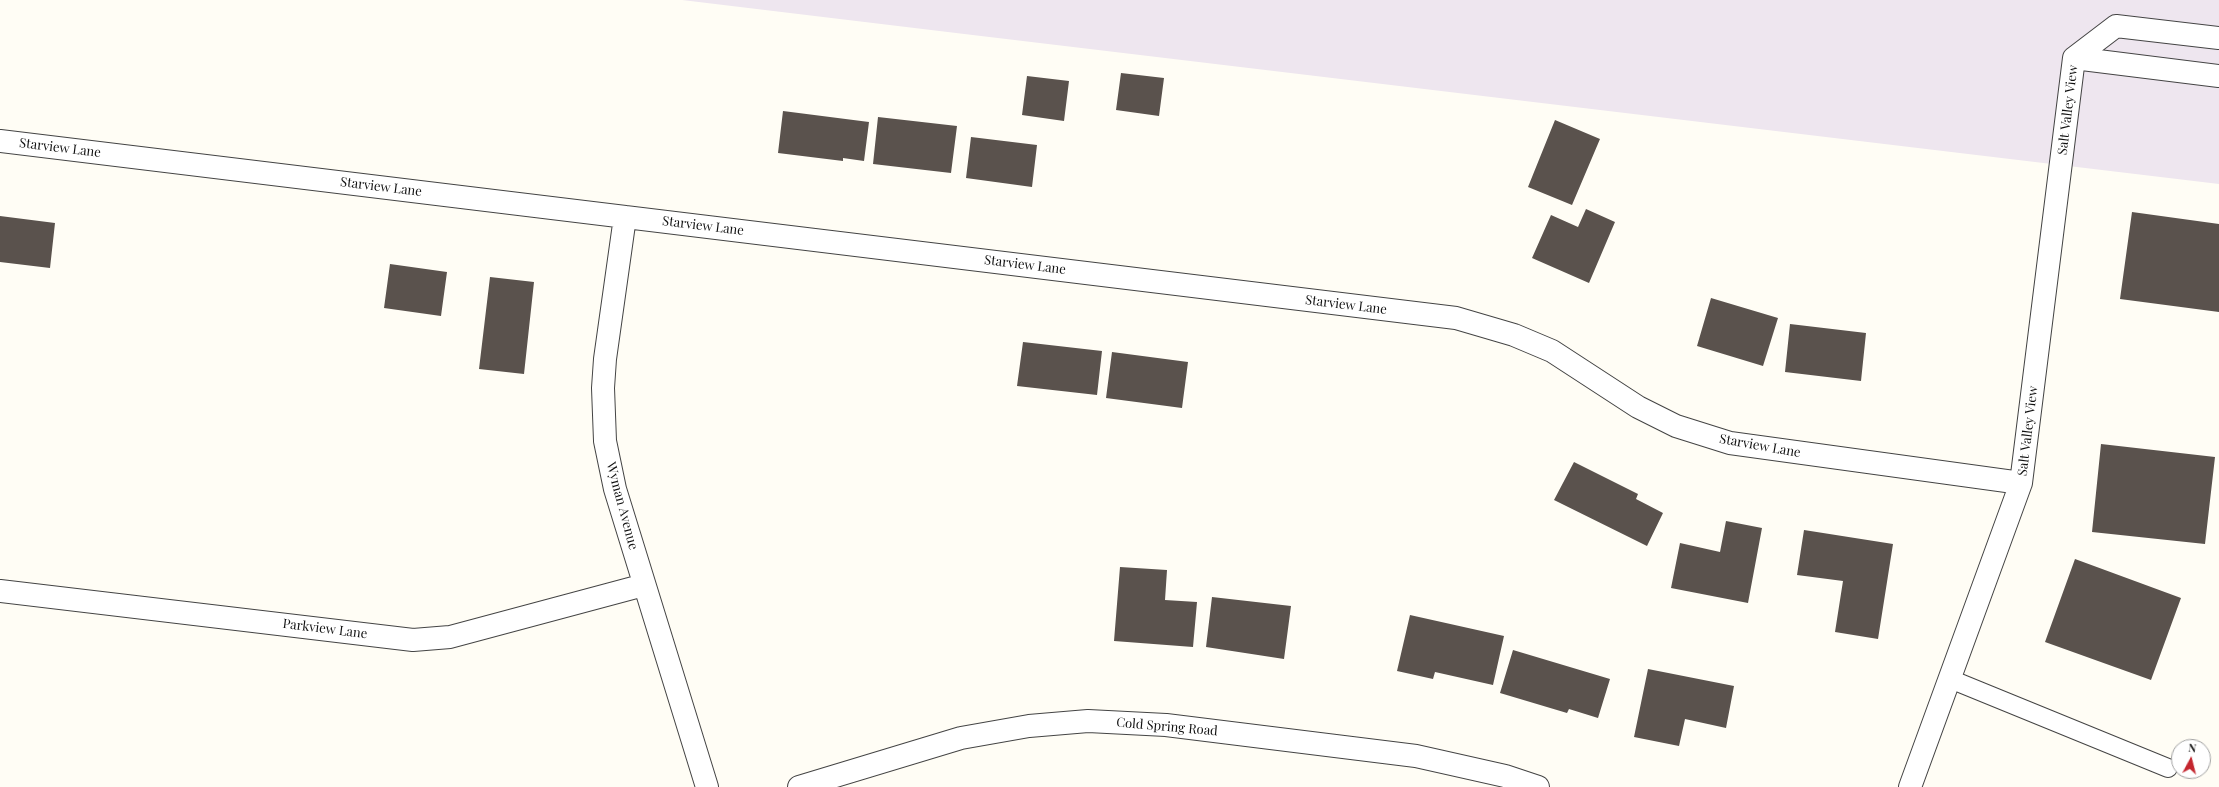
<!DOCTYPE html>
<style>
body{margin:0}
#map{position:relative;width:2219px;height:787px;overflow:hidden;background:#fffdf5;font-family:"Playfair Display",serif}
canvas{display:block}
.north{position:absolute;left:2171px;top:739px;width:40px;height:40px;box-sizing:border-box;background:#fff;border:1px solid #a0a0a0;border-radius:50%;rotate:7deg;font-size:11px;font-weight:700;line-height:16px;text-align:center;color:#111}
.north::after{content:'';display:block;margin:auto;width:14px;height:18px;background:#c4262e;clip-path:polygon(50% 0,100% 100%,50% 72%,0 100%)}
</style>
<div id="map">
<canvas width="2219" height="787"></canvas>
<div class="north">N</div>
</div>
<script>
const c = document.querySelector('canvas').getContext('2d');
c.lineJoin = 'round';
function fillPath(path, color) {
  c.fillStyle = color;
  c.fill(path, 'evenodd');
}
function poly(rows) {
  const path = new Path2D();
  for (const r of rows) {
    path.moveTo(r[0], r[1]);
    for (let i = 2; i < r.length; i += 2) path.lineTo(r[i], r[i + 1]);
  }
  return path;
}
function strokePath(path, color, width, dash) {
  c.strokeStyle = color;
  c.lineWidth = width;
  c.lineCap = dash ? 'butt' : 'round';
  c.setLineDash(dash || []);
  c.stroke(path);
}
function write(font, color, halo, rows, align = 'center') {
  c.font = font + ' "Playfair Display",serif';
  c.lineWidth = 4;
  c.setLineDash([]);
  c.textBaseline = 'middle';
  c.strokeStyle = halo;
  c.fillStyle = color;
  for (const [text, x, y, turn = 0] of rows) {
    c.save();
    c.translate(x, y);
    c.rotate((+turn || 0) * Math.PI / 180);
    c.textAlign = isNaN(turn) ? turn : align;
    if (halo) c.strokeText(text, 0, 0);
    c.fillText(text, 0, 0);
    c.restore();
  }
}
const industrial = poly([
 [682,0,2219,0,2219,184,956,33]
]);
const building = poly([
 [1121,73,1164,78,1159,116,1116,110],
 [1027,76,1069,81,1064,121,1022,115],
 [783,111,869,122,864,161,843,158,843,161,778,153],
 [878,117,957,126,951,173,873,164],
 [1555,120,1600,139,1572,205,1528,187],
 [971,137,1037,145,1032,187,966,178],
 [1586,209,1615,222,1589,283,1532,258,1551,215,1578,227],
 [2132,212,2219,224,2219,312,2120,299],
 [0,216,55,223,50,268,0,262],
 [390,264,447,272,441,316,384,308],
 [490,277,534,282,524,374,479,369],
 [1711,298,1778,318,1763,366,1697,346],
 [1790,324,1866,333,1861,381,1785,372],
 [1023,342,1102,351,1097,395,1017,386],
 [1112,352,1188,362,1182,408,1106,398],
 [2101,444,2215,457,2205,544,2092,532],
 [1574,462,1638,494,1636,499,1663,513,1647,546,1554,500],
 [1726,521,1762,528,1748,603,1671,588,1680,543,1720,552],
 [1804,530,1893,544,1878,639,1835,632,1843,581,1797,575],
 [2075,559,2181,598,2151,680,2045,642],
 [1120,567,1167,570,1165,600,1197,602,1193,647,1114,641],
 [1212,597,1291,606,1284,659,1206,647],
 [1410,615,1504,636,1493,685,1435,672,1433,679,1397,671],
 [1513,650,1610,679,1598,718,1569,709,1567,713,1500,693],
 [1648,669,1734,686,1726,728,1685,719,1679,746,1634,737]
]);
const service = poly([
 [1950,679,2168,768]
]);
const minor = poly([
 [2074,58,2219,76],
 [0,141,1456,318,1514,335,1552,351,1638,407,1676,426,1730,443,2021,483],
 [625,217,605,359,603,388,605,441,615,489,707,787],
 [0,591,413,640,450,637,644,585],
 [799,787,961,738,1029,726,1088,721,1166,725,1416,756,1505,776,1538,787],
 [1910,787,2021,483,2074,58,2116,26,2219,38]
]);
const streetNames = [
 ["Salt Valley View",2068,110,-83],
 ["Starview Lane",60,148,7],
 ["Starview Lane",381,187,7],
 ["Starview Lane",703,226,7],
 ["Starview Lane",1025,265,7],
 ["Starview Lane",1346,305,7],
 ["Salt Valley View",2028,431,-83],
 ["Starview Lane",1760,446,10],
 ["Wyman Avenue",622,506,75],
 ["Parkview Lane",325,629,7],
 ["Cold Spring Road",1167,727,5]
];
fillPath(industrial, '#eee6ef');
fillPath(building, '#5a524d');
strokePath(service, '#444', 20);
strokePath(minor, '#444', 24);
strokePath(service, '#fff', 18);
strokePath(minor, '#fff', 22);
write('13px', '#111', '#fff', streetNames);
</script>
